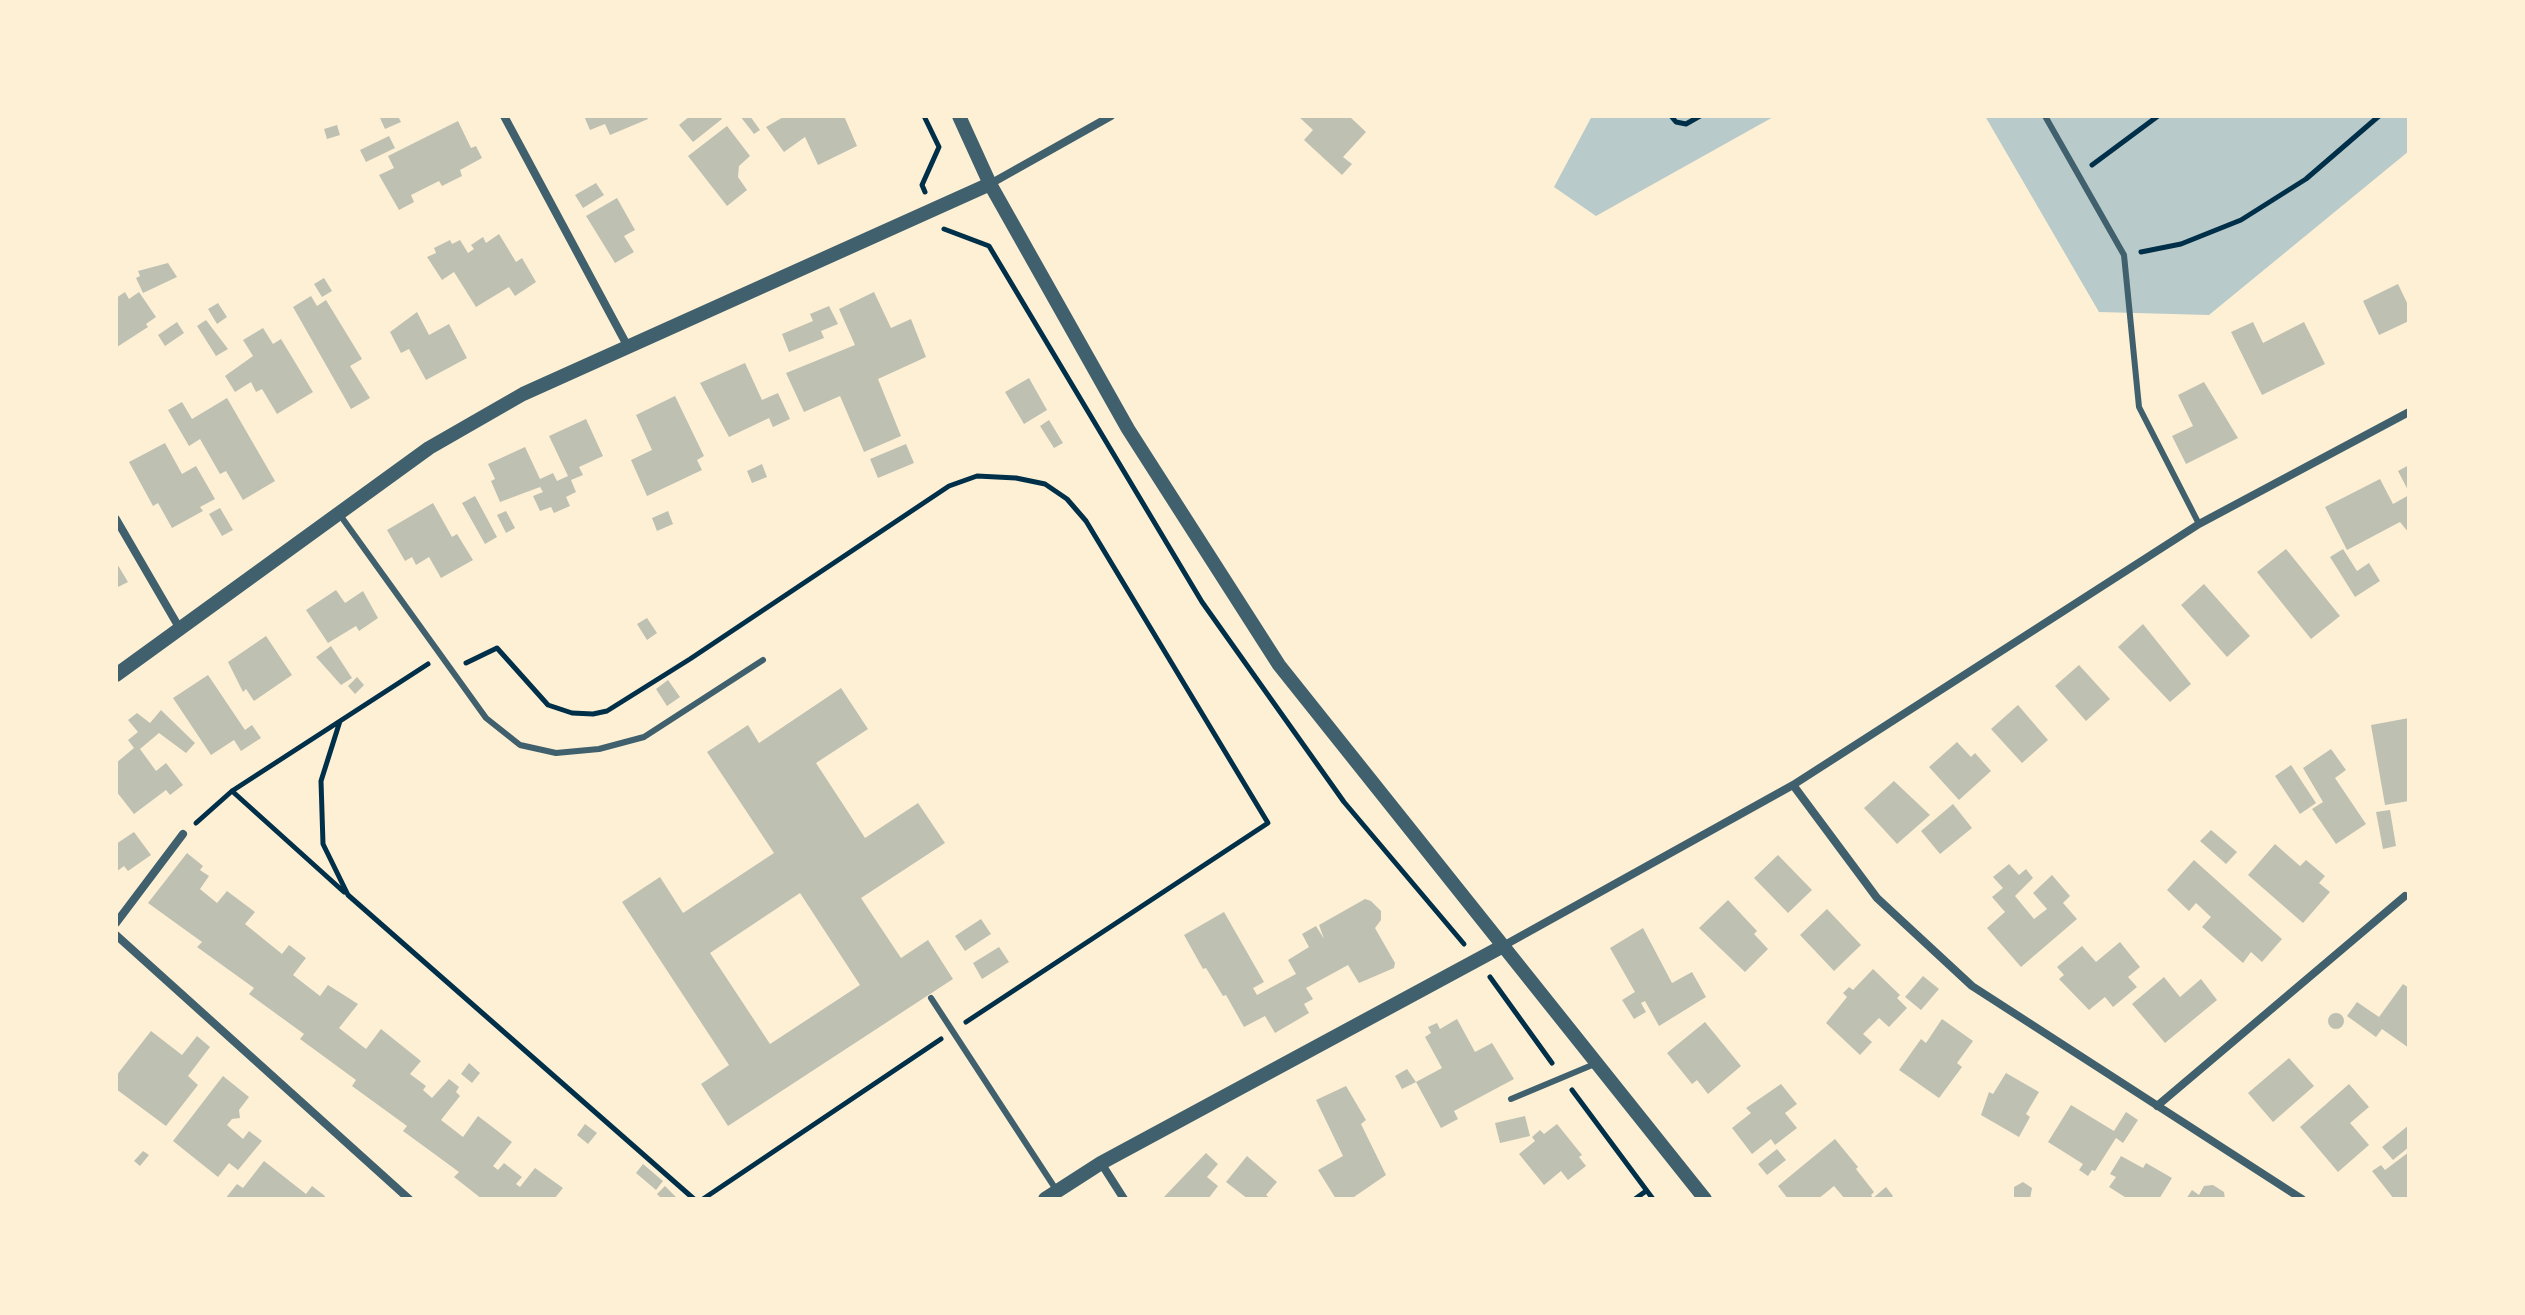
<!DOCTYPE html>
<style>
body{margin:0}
#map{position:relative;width:2525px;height:1315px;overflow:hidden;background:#fdf0d5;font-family:"IBM Plex Sans",sans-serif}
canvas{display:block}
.frame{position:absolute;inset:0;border:118px solid #fdf0d5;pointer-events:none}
</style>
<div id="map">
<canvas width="2525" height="1315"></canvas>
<div class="frame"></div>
</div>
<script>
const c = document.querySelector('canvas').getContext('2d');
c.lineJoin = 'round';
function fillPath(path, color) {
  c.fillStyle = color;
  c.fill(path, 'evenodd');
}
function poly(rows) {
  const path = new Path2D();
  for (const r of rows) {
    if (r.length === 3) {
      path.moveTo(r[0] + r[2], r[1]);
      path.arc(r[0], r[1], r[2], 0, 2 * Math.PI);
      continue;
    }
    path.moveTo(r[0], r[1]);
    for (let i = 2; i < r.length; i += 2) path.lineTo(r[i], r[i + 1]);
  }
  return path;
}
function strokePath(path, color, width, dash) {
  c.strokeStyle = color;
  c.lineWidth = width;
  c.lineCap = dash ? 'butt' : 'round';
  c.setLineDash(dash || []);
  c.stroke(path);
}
const green = poly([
 [1592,116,1775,116,1596,216,1554,187],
 [1985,116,2409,116,2409,151,2209,315,2099,312]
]);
const building = poly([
 [385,116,398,116,401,122,385,129,380,118],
 [584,116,646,116,648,119,610,135,605,124,590,130],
 [690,116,720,116,722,119,693,142,679,125],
 [740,116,750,116,760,130,754,134],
 [785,116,844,116,857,146,818,165,805,137,784,152,766,127],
 [1298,116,1349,116,1366,132,1343,157,1352,164,1342,175,1304,140,1313,130],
 [458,121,471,148,476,146,482,158,460,170,462,176,442,186,439,181,411,195,414,202,399,210,379,175,394,168,388,156],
 [337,125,340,135,327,139,324,129],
 [727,126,750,156,739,166,738,177,747,190,727,206,688,156],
 [389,136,395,148,366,162,360,150],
 [596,183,604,195,583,208,575,195],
 [617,198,635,230,624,236,634,252,615,263,586,216],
 [499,234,516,262,522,258,536,282,515,296,509,287,476,307,454,272,442,280,427,257,436,253,434,248,450,240,452,244,460,240,468,253,474,249,471,245,483,237,486,243],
 [168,263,177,277,143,293,136,278,140,276,138,271],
 [324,278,332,291,322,297,314,284],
 [2398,284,2409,307,2409,321,2379,335,2363,301],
 [125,292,129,299,139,292,156,317,146,324,148,327,117,347,116,298],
 [874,292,891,328,911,319,926,357,878,379,901,436,864,452,840,396,804,412,786,373,855,345,839,309],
 [311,296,317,306,326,300,362,359,350,366,370,398,351,409,293,307],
 [218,303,227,317,217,324,208,309],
 [829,306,838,324,821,331,824,338,789,352,782,334,813,321,810,314],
 [417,312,429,335,449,324,467,358,426,380,409,349,401,353,390,332],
 [206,320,228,349,216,356,197,326],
 [177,322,184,333,165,346,158,335],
 [2253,322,2263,343,2304,322,2325,364,2262,395,2231,332],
 [263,328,273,344,281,339,313,392,277,414,262,389,256,392,251,382,235,392,225,376,253,356,243,340],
 [745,363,762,400,778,393,790,419,773,427,769,418,729,437,700,383],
 [1029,378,1047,410,1024,424,1005,392],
 [2204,382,2238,438,2186,464,2172,436,2193,426,2178,395],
 [675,396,704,456,697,460,702,470,647,496,631,460,652,450,636,415],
 [227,398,275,481,243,500,226,471,220,474,200,439,189,446,168,410,182,402,192,419],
 [586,419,603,456,579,467,583,475,571,480,576,492,566,497,570,506,554,513,551,507,540,511,533,496,543,492,540,487,500,502,491,481,495,479,488,464,525,447,540,479,553,473,557,481,568,476,549,436],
 [1049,420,1063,443,1054,448,1040,426],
 [165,443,182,474,196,466,215,499,200,507,203,511,172,528,158,503,153,506,129,462],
 [906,444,914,463,878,478,870,459],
 [762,464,767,477,752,483,747,471],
 [2409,465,2409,492,2398,471],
 [2380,479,2393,504,2409,495,2409,533,2400,522,2347,550,2325,507],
 [475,496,497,537,485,544,462,503],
 [433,503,452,537,457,534,473,560,441,578,429,557,416,565,412,557,405,561,387,530],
 [220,508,233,530,222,536,209,514],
 [506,511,515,528,506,533,497,515],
 [668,511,673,524,657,531,652,518],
 [2286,549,2340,616,2311,639,2257,572],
 [2343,549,2357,571,2369,563,2380,581,2355,597,2330,557],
 [116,562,128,582,116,588],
 [2204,584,2250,636,2227,657,2181,605],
 [336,590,345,603,363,591,378,618,359,631,356,626,328,643,306,610],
 [647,618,657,633,647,640,637,624],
 [2143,624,2191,684,2170,702,2118,647],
 [266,636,292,675,254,701,246,689,243,692,228,662],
 [331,646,352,678,341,685,316,657],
 [2079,665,2110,699,2086,721,2055,686],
 [208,675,245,730,252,725,261,738,241,751,234,740,211,755,173,698],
 [357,677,364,685,355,694,348,686],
 [668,680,680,697,667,706,656,689],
 [841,688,868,729,816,763,865,838,918,803,945,843,861,898,901,958,928,940,953,979,728,1126,701,1084,729,1065,622,902,660,877,683,913,774,853,707,752,748,725,759,743],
 [800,893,860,985,770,1044,710,953],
 [2018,705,2048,740,2022,763,1991,729],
 [161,710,195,743,186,753,159,733,140,749,156,771,166,763,183,785,170,795,166,790,134,814,116,791,116,763,134,748,128,740,138,732,128,720,137,713,150,723],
 [2409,718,2409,801,2385,805,2371,725],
 [1957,742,1971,757,1975,753,1991,771,1959,800,1929,767],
 [2331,749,2346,770,2335,778,2366,824,2336,844,2312,809,2323,802,2303,768],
 [2291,765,2316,803,2300,814,2275,776],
 [1894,781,1930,815,1897,844,1864,808],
 [1953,804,1972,828,1940,854,1921,831],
 [2390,810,2396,846,2383,849,2376,812],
 [2211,830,2237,852,2226,864,2200,841],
 [134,832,151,855,128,871,124,866,116,872,116,844],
 [2275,844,2300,866,2306,860,2325,876,2319,883,2330,892,2303,923,2248,875],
 [187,853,203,866,200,870,209,876,200,889,217,903,227,891,255,912,245,924,282,954,289,945,306,958,293,975,320,996,328,985,358,1004,339,1028,366,1049,381,1029,421,1061,410,1074,426,1086,423,1090,432,1098,449,1079,459,1087,456,1092,460,1096,441,1120,463,1137,478,1116,512,1142,493,1166,498,1170,504,1163,522,1177,516,1184,520,1187,535,1168,563,1188,554,1199,482,1199,454,1177,459,1172,403,1131,407,1126,352,1086,356,1080,300,1039,304,1034,249,994,254,988,197,947,202,942,148,903],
 [1778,855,1812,890,1788,913,1754,878],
 [2194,860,2282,939,2262,962,2251,952,2243,963,2202,927,2211,917,2196,903,2189,911,2167,890],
 [2009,864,2019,875,2026,869,2033,878,2015,896,2034,919,2047,909,2033,893,2052,875,2070,896,2063,903,2077,919,2021,967,1987,928,2005,912,1992,897,2003,888,1993,877],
 [1365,899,1371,901,1381,911,1381,920,1375,928,1395,963,1394,968,1359,983,1348,965,1306,988,1313,999,1304,1004,1309,1013,1275,1033,1265,1016,1244,1027,1226,995,1223,996,1206,968,1203,969,1184,935,1224,912,1264,982,1253,988,1257,995,1296,974,1288,960,1309,947,1302,934,1316,926,1324,939,1319,925],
 [1728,900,1757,931,1754,934,1768,949,1745,972,1699,928],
 [1827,909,1861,945,1834,971,1800,935],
 [981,919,991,934,965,951,955,936],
 [1643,928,1672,983,1692,972,1706,997,1659,1026,1645,1001,1641,1003,1646,1012,1634,1019,1622,1000,1635,992,1610,948],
 [2120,942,2140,967,2128,977,2137,987,2113,1007,2105,997,2089,1010,2059,979,2064,975,2057,967,2082,946,2096,962],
 [999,947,1009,962,982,979,973,963],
 [1873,969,1900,995,1897,998,1907,1008,1889,1027,1879,1018,1863,1034,1872,1042,1860,1055,1826,1023,1847,997,1843,993,1849,987,1853,990],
 [1923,976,1939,989,1921,1010,1905,997],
 [2164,977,2180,997,2201,979,2217,1000,2165,1043,2132,1004],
 [2403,984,2409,988,2409,1048,2382,1029,2376,1037,2347,1016,2357,1002,2379,1017],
 [2336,1021,8],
 [1457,1019,1475,1052,1492,1043,1514,1079,1454,1111,1458,1119,1441,1128,1416,1082,1402,1089,1395,1076,1407,1069,1416,1082,1442,1068,1425,1037,1431,1033,1428,1027,1437,1023,1440,1029],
 [1942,1019,1973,1041,1957,1063,1962,1067,1939,1098,1899,1070,1921,1039,1926,1043],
 [1705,1022,1741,1066,1708,1094,1697,1080,1692,1084,1667,1053],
 [151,1031,182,1055,197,1036,210,1047,188,1076,198,1085,166,1126,116,1089,116,1076],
 [2289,1058,2314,1086,2273,1122,2248,1093],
 [469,1063,480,1073,472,1083,461,1074],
 [2006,1073,2039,1092,2026,1114,2030,1117,2019,1137,1981,1115,1989,1092,1993,1094],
 [223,1076,249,1097,239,1110,240,1118,232,1119,227,1125,243,1139,249,1131,262,1141,238,1170,229,1163,218,1177,173,1141],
 [1781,1084,1797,1104,1785,1113,1797,1128,1775,1145,1771,1139,1752,1154,1732,1128,1751,1113,1746,1108],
 [2349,1084,2369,1107,2350,1123,2369,1145,2338,1172,2300,1127],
 [1346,1086,1366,1120,1361,1124,1386,1175,1351,1199,1336,1199,1318,1170,1343,1156,1316,1100],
 [2071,1105,2114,1131,2126,1112,2138,1120,2123,1143,2116,1138,2095,1171,2092,1170,2088,1176,2079,1170,2083,1164,2048,1142],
 [1525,1116,1530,1136,1500,1143,1495,1123],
 [585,1124,597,1133,588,1144,577,1135],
 [1557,1124,1582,1155,1579,1157,1586,1166,1568,1180,1561,1171,1544,1185,1519,1154,1535,1141,1532,1137,1540,1130,1544,1134],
 [2409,1125,2409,1147,2393,1160,2382,1147],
 [1835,1139,1858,1167,1856,1169,1874,1192,1871,1195,1873,1198,1886,1187,1893,1196,1890,1199,1845,1199,1834,1186,1818,1199,1788,1199,1778,1186],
 [1777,1149,1786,1160,1767,1175,1758,1164],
 [143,1151,149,1155,140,1166,134,1161],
 [2409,1152,2409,1199,2394,1199,2372,1171,2381,1165,2385,1170],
 [1206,1153,1218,1164,1207,1177,1218,1186,1208,1199,1162,1199],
 [1247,1156,1277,1182,1266,1195,1271,1199,1248,1199,1226,1182],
 [2121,1156,2143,1168,2146,1163,2172,1178,2159,1199,2128,1199,2109,1187,2116,1177,2110,1174],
 [264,1161,306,1194,312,1186,325,1196,323,1199,225,1199,237,1184,243,1188],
 [643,1164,663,1181,656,1190,636,1173],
 [2023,1182,2032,1188,2030,1199,2014,1197,2014,1187],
 [2213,1185,2224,1192,2225,1199,2186,1199,2192,1190,2199,1195,2204,1186],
 [665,1186,678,1199,662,1199,657,1194]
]);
const path = poly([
 [924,116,939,147,922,185,925,192],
 [1671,116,1676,122,1686,124,1700,116],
 [2092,165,2158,116],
 [944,229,989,246,1202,602,1344,802,1464,944],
 [2141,252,2181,244,2241,220,2306,179,2379,116],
 [466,663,497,648,548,705,572,713,593,714,607,711,690,659,949,486,977,476,1016,478,1045,484,1067,499,1086,521,1268,823,966,1022],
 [340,721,321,781,323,844,348,895,694,1199],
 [232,791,344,892],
 [196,823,232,791,428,664],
 [1490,977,1552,1063],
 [1572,1090,1653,1199],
 [703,1199,941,1039],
 [1635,1199,1646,1191]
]);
const service = poly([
 [2045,116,2124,255,2139,407,2199,524],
 [340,515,486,718,520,745,556,753,599,749,644,737,763,660],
 [931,998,1057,1191],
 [1511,1099,1597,1063]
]);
const minor = poly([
 [504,116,628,347],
 [990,184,1111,116],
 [116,519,180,629],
 [1793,785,1877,898,1972,986,2302,1199],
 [116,923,183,834],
 [116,935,409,1199],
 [1503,946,1793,785,2199,524,2409,412],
 [2157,1106,2405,896],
 [1101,1163,1124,1199]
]);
const tertiary = poly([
 [959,116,990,184,1128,429,1279,665,1705,1199],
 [116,675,429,448,523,394,990,184],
 [1045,1199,1101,1163,1503,946]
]);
fillPath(green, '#b9caca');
fillPath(building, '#bec0b2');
strokePath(path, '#003049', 5);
strokePath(service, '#3f606c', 6);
strokePath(minor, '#3f606c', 8);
strokePath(tertiary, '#3f606c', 14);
</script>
